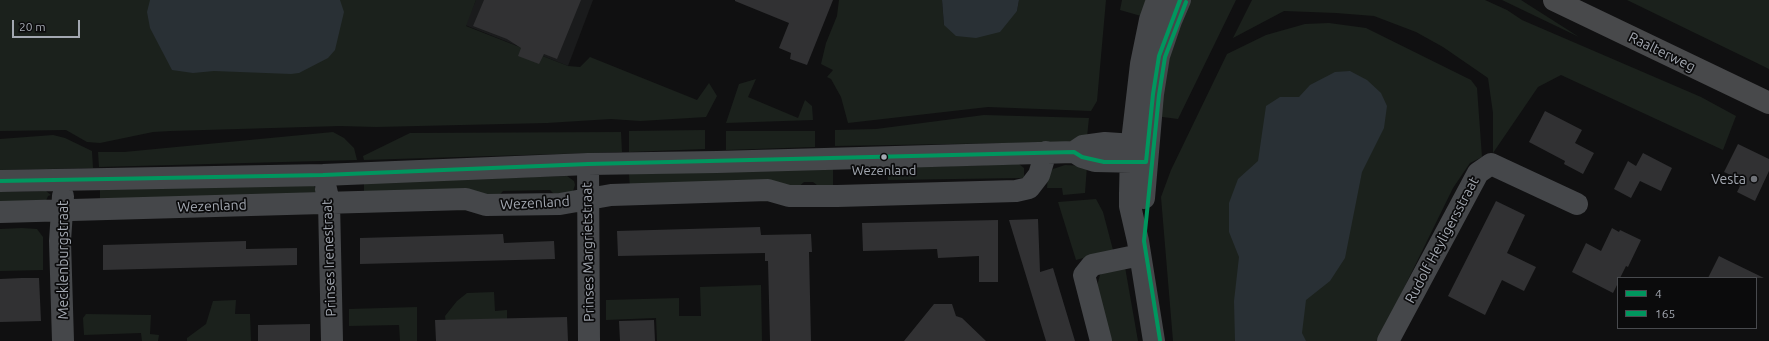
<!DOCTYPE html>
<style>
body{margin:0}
#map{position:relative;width:1769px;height:341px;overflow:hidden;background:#101011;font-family:Ubuntu,sans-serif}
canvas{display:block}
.legend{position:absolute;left:1617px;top:277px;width:140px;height:52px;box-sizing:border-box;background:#0b0b0c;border:1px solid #484a4e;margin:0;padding:5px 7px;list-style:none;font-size:12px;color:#a3a8b1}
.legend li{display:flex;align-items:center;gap:8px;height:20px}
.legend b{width:20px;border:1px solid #484a4e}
.scale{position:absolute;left:12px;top:20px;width:68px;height:18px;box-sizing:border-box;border:2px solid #a3a8b1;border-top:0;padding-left:5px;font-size:12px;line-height:14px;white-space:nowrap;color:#a3a8b1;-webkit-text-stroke:3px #0b0b0c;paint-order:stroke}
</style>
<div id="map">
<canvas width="1769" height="341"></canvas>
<ul class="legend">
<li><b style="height:5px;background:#00965e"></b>4</li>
<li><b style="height:5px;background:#00965e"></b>165</li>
</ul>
<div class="scale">20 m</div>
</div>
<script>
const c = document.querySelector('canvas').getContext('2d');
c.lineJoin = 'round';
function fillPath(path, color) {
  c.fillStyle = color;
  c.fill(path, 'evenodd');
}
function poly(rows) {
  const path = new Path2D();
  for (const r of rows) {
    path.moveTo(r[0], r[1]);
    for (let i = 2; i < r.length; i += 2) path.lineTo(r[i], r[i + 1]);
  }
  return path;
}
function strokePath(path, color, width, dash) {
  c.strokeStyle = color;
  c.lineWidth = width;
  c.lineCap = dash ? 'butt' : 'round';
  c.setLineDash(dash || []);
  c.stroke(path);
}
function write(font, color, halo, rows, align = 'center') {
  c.font = font + ' Ubuntu,sans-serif';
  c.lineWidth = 3.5;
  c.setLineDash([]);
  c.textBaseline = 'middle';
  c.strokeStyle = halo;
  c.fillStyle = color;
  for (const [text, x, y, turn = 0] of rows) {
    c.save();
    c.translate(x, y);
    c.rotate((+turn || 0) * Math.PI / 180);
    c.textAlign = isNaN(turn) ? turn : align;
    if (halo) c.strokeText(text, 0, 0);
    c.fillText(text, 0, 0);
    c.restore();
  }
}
const built = poly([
 [476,0,593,0,568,66,465,25]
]);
const green = poly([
 [0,0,476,0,466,26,568,66,580,67,590,57,697,100,709,83,717,96,706,117,640,121,611,119,547,123,376,127,340,126,171,131,153,132,100,143,87,142,66,130,0,131],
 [839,0,942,0,944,25,1017,11,1019,0,1106,0,1097,101,1091,111,988,107,848,123,841,97,831,79,827,77,833,70,821,64,826,43,837,16],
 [1122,0,1146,0,1141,16,1120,10],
 [1190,0,1236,0,1178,119,1155,116,1167,60],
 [1252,0,1485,0,1507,10,1522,20,1701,97,1736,116,1723,150,1561,75,1538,87,1493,153,1493,113,1488,78,1443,47,1416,32,1374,16,1336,13,1284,11,1233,38],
 [1502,0,1521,0,1579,37],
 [1627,0,1769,0,1769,69,1763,66],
 [1329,23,1366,28,1471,80,1477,88,1482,157,1470,163,1453,188,1378,341,1173,341,1161,197,1171,170,1227,54,1266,35,1305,24],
 [756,79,748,97,798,118,805,100,812,106,813,120,726,123,739,84],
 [984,115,1089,118,1087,137,1067,142,835,146,835,130,876,129],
 [705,130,705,149,629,152,629,131],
 [726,131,815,131,815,147,726,150],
 [333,132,344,138,354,148,357,160,99,167,98,152,124,152],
 [621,132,622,152,364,160,363,156,410,133],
 [53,135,65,138,92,151,93,168,0,170,0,139],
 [1019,164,1024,168,1024,178,888,180,887,168],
 [1065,165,1087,166,1085,193,1063,195,1062,188,1047,188,1048,175,1053,169],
 [833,169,833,189,822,189,813,182,804,182,795,190,630,188,629,174],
 [567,176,574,181,575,185,573,191,557,197,550,190,503,191,496,199,364,196,364,182],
 [313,185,317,190,316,193,100,203,100,189],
 [46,191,51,195,48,196,46,201,0,206,0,192],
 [1096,199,1103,212,1113,250,1076,260,1058,202],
 [22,228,37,229,43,237,43,270,0,271,0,229],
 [1125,267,1138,341,1109,341,1095,293,1100,275,1109,268],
 [761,285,762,341,657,341,656,318,606,320,606,300,679,298,679,316,701,316,700,287],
 [494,292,495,311,507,310,507,341,442,341,447,334,445,316,457,301,467,293],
 [236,300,235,314,250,314,251,341,187,341,187,338,206,324,213,301],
 [417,307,417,341,400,341,399,325,349,326,349,309],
 [86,314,151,315,150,334,159,335,158,341,142,341,141,333,84,335,83,318]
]);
const water = poly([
 [150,0,340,0,344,12,335,50,328,58,299,73,291,74,214,71,193,73,172,70,150,28,147,12],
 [942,0,1019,0,1017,11,1000,32,976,38,956,36,944,25],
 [1350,71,1367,80,1381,93,1387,106,1384,128,1362,172,1345,258,1330,281,1306,300,1302,333,1306,341,1235,341,1234,301,1239,257,1229,232,1229,203,1238,179,1258,161,1266,106,1280,97,1299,97,1310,85,1335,72]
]);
const building = poly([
 [484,0,581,0,557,59,544,54,539,64,518,56,521,48,507,39,473,26],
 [735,0,833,0,807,65,790,59,791,53,779,48,789,23,735,1],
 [1545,111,1582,130,1575,143,1594,153,1583,174,1564,164,1565,161,1529,142],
 [1738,144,1769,159,1769,171,1755,201,1737,192,1740,186,1737,184,1739,179,1724,172],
 [1643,153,1672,168,1661,191,1640,181,1631,198,1614,189,1628,161,1636,166],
 [1496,201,1525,215,1507,253,1536,267,1524,291,1502,280,1485,315,1448,296],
 [1038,219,1040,272,1053,268,1075,341,1046,341,1009,220],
 [998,220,998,282,979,282,979,256,938,258,937,249,863,251,862,223],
 [760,227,761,235,811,234,812,252,809,252,811,341,770,341,768,261,765,261,765,253,618,256,617,231],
 [1612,228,1619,232,1620,230,1641,240,1628,267,1626,266,1620,278,1618,278,1618,283,1613,293,1572,272,1586,243,1601,251],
 [503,234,504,243,554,241,555,259,360,264,360,238],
 [246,241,246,249,297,248,297,265,103,270,103,245],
 [1719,256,1729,261,1764,278,1708,278],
 [22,278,39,278,41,321,0,322,0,279],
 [934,304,952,304,956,316,962,318,986,341,904,341],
 [567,317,568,341,436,341,435,320],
 [654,320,655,341,620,341,619,321],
 [310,324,310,341,258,341,258,325]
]);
const minor = poly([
 [1074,152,1082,157,1095,161,1144,162],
 [588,164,589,341],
 [0,181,323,175,588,164,717,162,1074,152,1083,146,1105,143,1148,146],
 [326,189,329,202,332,341],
 [63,196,60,241,63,341],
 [1144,198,1153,94,1159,56,1171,21,1180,0],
 [0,212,466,199,486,205,560,204,611,195,768,190,789,196,837,196,1016,191,1029,188,1039,175,1046,152],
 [1101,341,1084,275,1092,265,1140,255],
 [1154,341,1138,241,1130,206,1130,194,1131,150,1141,64,1150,20,1157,0],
 [1388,341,1478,173,1491,164,1577,204]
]);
const major = poly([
 [1554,0,1769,103]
]);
const bus1 = poly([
 [0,181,323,175,588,164,1074,152,1082,157,1104,162,1146,162,1153,94,1159,56,1180,0]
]);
const bus2 = poly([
 [1160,340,1144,241,1159,95,1165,57,1186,2]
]);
const markers = [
 [884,157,3.5,"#a3a8b1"],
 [1754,179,4,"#707379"]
];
const busNames = [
 ["Wezenland",884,171]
];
const streetNames = [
 ["Raalterweg",1662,52,26],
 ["Wezenland",535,203,-3],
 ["Wezenland",212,206,-2],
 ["Rudolf Heyligersstraat",1442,240,-62],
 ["Prinses Margrietstraat",588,252,-91],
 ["Prinses Irenestraat",329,258,-92],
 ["Mecklenburgstraat",63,260,-90]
];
const poiNames = [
 ["Vesta",1746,179]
];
fillPath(built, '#1a1b1c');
fillPath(green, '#1b211c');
fillPath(water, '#293035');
fillPath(building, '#313133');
strokePath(minor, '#45474a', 22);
strokePath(major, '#48494b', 22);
strokePath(bus1, '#00965e', 4);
strokePath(bus2, '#00965e', 4);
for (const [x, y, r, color] of markers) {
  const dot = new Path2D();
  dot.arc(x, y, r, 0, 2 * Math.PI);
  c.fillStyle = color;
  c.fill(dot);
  strokePath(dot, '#0b0b0c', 1.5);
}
write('13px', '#a3a8b1', '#0b0b0c', busNames);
write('14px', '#a3a8b1', '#0b0b0c', streetNames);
write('14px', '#a3a8b1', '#0b0b0c', poiNames, 'right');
</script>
